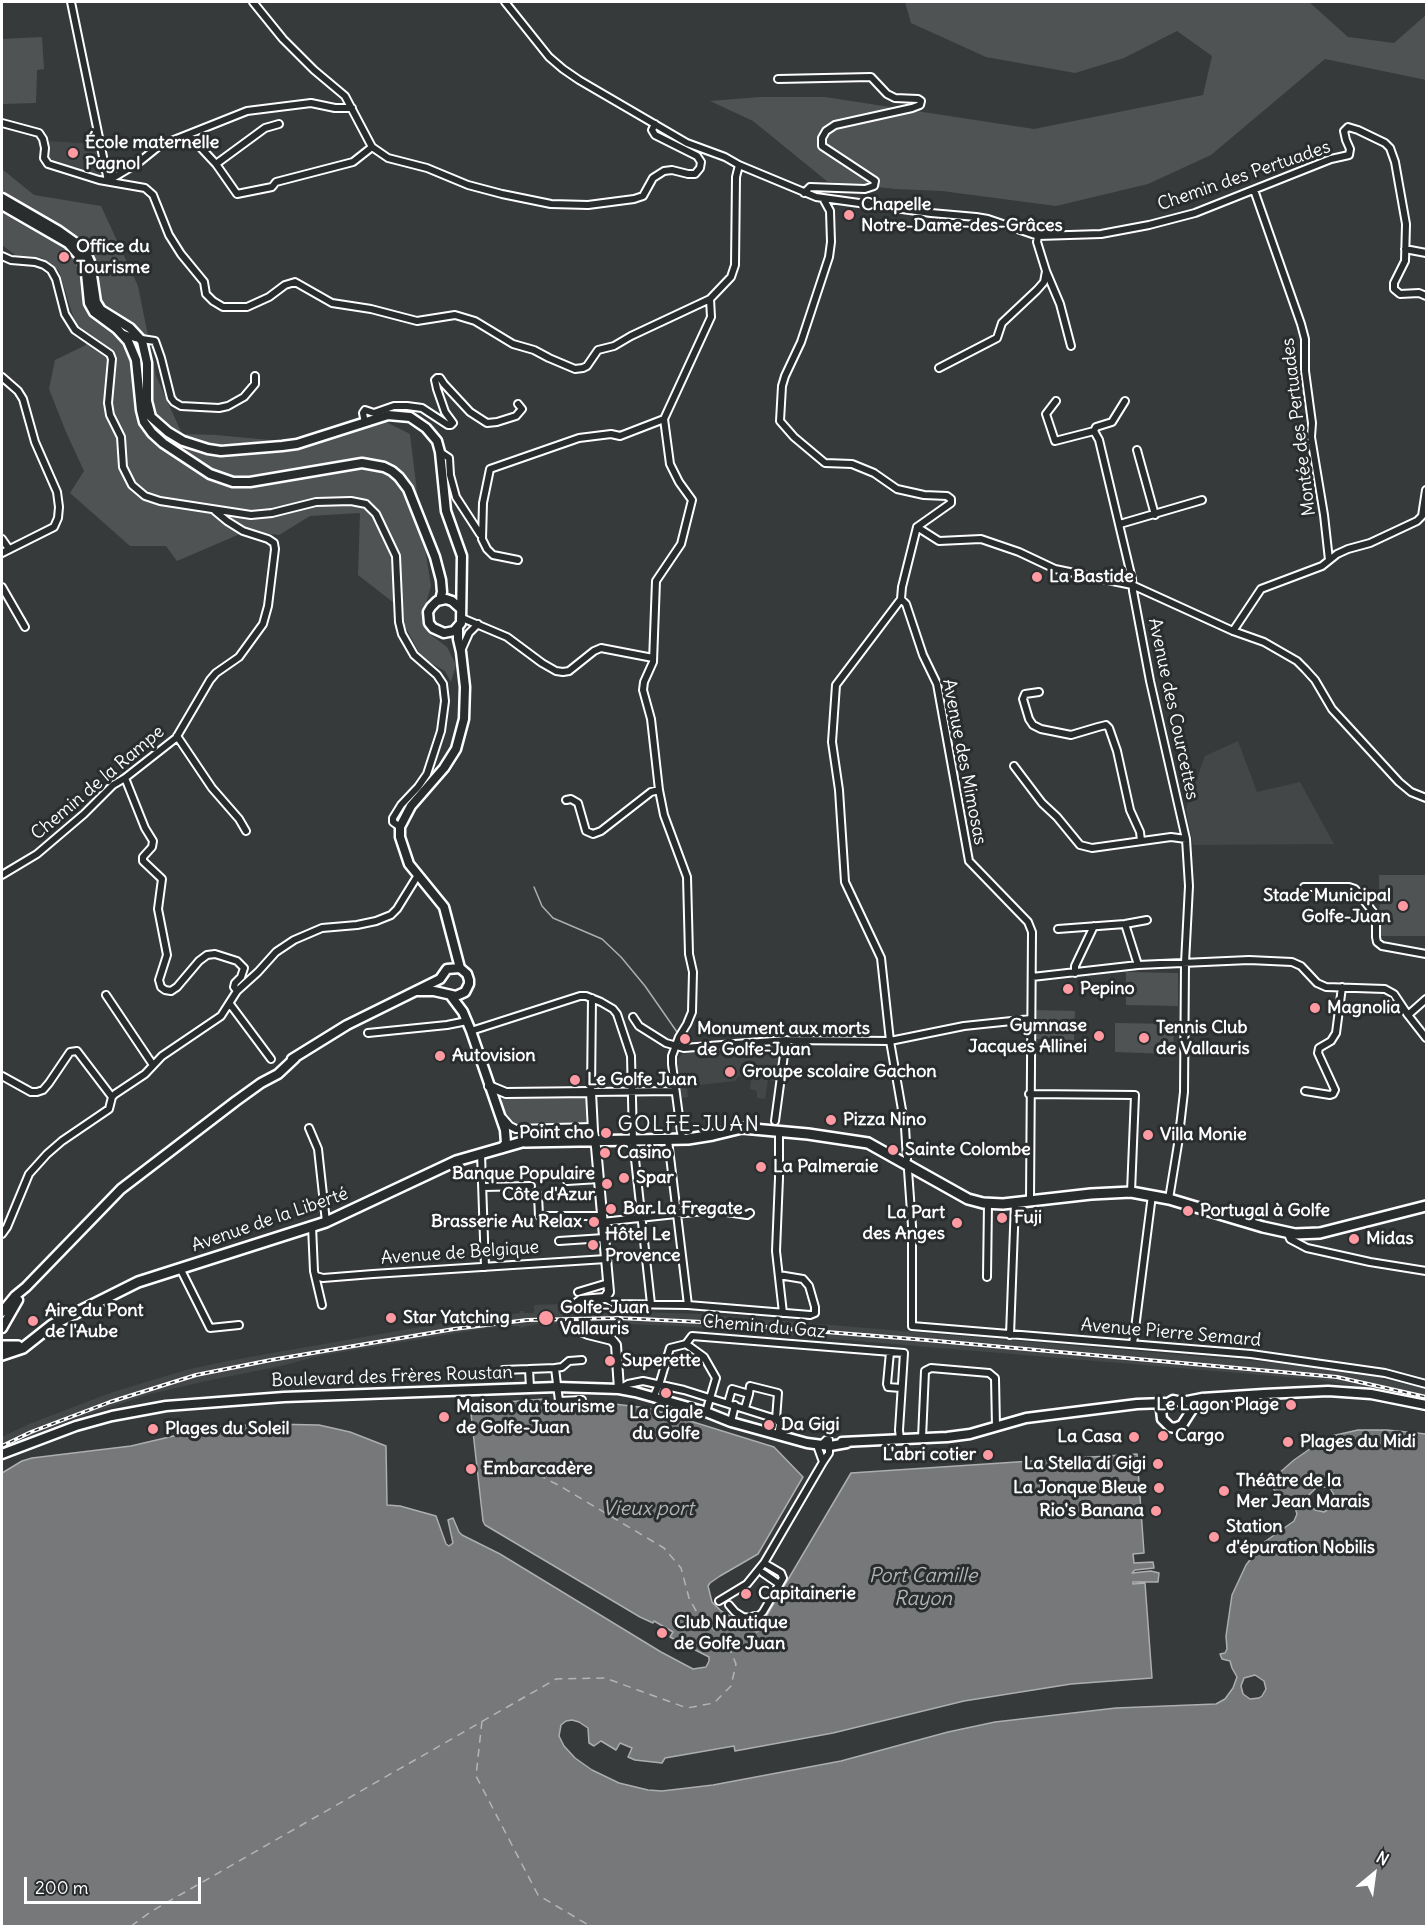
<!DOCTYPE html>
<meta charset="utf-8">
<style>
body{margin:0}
#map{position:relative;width:1428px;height:1928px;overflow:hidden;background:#373a3b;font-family:Delius,sans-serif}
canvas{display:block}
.frame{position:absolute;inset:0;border:3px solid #fff;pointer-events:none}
.north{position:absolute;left:1344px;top:1844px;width:60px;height:60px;-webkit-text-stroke:4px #2a2d2e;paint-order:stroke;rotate:29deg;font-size:16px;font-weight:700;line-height:24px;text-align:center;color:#fff}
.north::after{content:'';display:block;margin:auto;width:21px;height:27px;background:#fff;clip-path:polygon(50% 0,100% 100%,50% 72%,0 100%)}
.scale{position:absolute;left:24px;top:1877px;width:177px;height:27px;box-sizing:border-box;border:3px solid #fff;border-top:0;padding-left:8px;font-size:18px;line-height:21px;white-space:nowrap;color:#fff;-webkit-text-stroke:4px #2a2d2e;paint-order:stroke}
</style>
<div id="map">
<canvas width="1428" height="1928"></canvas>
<div class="frame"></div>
<div class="north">N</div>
<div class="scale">200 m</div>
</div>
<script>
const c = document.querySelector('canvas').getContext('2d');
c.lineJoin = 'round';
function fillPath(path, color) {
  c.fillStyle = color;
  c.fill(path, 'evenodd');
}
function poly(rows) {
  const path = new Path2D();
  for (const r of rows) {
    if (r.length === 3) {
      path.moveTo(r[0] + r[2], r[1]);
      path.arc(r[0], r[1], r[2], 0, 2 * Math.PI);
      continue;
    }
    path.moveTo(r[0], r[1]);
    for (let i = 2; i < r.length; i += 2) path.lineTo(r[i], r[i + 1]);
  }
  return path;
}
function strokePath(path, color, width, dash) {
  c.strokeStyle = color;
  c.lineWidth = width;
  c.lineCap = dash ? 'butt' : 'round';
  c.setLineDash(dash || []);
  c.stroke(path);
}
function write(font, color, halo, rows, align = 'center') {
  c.font = font + ' Delius,sans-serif';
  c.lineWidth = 6;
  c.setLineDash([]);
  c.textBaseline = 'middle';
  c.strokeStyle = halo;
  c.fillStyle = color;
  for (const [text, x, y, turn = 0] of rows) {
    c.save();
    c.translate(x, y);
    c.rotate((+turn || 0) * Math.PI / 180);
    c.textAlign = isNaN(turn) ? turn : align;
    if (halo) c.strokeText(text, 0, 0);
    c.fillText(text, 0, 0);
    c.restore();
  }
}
const built = poly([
 [49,141,96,144,103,178,48,161],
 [1238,741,1257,792,1300,782,1334,844,1193,845,1186,809,1205,756],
 [780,1043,782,1045,777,1081,768,1080,765,1099,757,1098,757,1091,750,1089,751,1078,739,1076,735,1081,690,1086,687,1088,688,1097,681,1098,676,1061,682,1054,719,1048,726,1054,733,1053,734,1047],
 [563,1304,563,1306,568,1306,575,1310,703,1314,1299,1365,1352,1372,1426,1389,1426,1402,1405,1396,1321,1380,680,1326,622,1324,621,1320,600,1321,589,1323,538,1324,520,1328,519,1326,508,1326,508,1329,503,1327,488,1328,318,1356,281,1366,211,1380,150,1394,71,1420,2,1449,2,1437,29,1424,113,1392,186,1370,227,1361,460,1320,520,1313,520,1311,524,1311,524,1313,534,1313,534,1305]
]);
const green = poly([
 [905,2,1309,2,1348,37,1394,43,1426,15,1426,80,1325,59,1211,155,1148,184,1056,206,942,191,896,189,828,182,753,121,710,101,760,97,825,97,1034,129,1203,95,1212,56,1177,31,1124,58,1075,73,986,57,911,23],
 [42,37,44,69,37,70,36,103,3,104,2,39],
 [2,169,34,195,101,206,138,286,156,376,182,434,216,435,291,442,382,420,410,434,420,517,431,586,423,614,427,632,447,647,456,665,451,682,445,671,422,658,405,626,403,610,358,575,360,513,310,516,279,535,247,531,177,561,166,546,130,546,70,493,84,471,66,432,49,389,55,360,86,345,73,316,59,271,42,258,15,255,2,245],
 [1379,875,1426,875,1426,936,1380,936],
 [1126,972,1178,973,1178,1006,1126,1005],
 [1035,1010,1075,1011,1074,1040,1035,1039],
 [1115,1023,1174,1024,1173,1054,1115,1052],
 [587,1097,589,1124,515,1126,505,1118,500,1105,503,1098]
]);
const water = poly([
 [544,1399,544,1405,588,1401,648,1408,774,1447,803,1477,758,1554,720,1576,710,1583,708,1586,712,1602,721,1611,757,1632,851,1473,1137,1454,1144,1553,1133,1554,1134,1563,1153,1562,1154,1568,1135,1570,1132,1573,1151,1571,1159,1573,1158,1582,1133,1582,1133,1584,1145,1583,1152,1678,1071,1684,964,1701,833,1733,735,1751,734,1746,665,1758,662,1763,635,1760,628,1757,632,1748,620,1743,616,1750,601,1741,594,1746,589,1743,588,1728,579,1722,572,1720,566,1721,561,1725,559,1736,564,1746,575,1758,592,1770,619,1783,648,1790,662,1791,713,1785,841,1761,948,1732,995,1722,1116,1708,1216,1704,1225,1699,1233,1688,1237,1677,1232,1668,1230,1661,1222,1659,1220,1654,1225,1653,1227,1649,1226,1636,1232,1595,1246,1565,1263,1543,1294,1521,1297,1514,1295,1508,1283,1502,1279,1497,1269,1482,1294,1460,1327,1437,1358,1430,1387,1430,1426,1434,1426,1926,2,1926,2,1473,22,1461,32,1458,131,1446,182,1434,224,1426,270,1424,319,1425,350,1432,386,1446,387,1505,400,1506,436,1516,446,1544,449,1546,453,1543,448,1520,453,1518,459,1532,462,1535,500,1554,661,1652,693,1669,706,1667,709,1661,709,1657,670,1637,673,1632,654,1621,653,1623,640,1617,485,1525,483,1521,470,1405,544,1399],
 [1318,1486,1330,1488,1334,1495,1334,1504,1332,1507,1324,1512,1315,1510,1310,1504,1309,1495,1318,1486],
 [1255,1675,1264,1681,1266,1689,1262,1696,1259,1698,1250,1699,1243,1694,1241,1686,1244,1678,1255,1675]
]);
const stream = poly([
 [534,887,542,906,553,918,602,939,621,957,645,986,677,1032]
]);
const ferry = poly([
 [482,1721,476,1776,538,1895,590,1926],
 [131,1926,152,1911,556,1679,605,1678,687,1708,714,1703,731,1686,736,1664,726,1640,700,1618,689,1598,681,1568,664,1548,560,1486,523,1467,488,1468]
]);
const tertiaryTunnel = poly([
 [572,1307,569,1314,573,1328]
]);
const minor = poly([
 [71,2,108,181],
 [253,2,283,39,314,70,345,96,372,147,388,158,427,168,468,185,502,194,551,204,588,205,634,199,643,196,653,178,664,171,672,170,688,174,695,174,700,168,701,162,697,156,655,135,652,130,655,124],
 [505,2,549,57,563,69,579,80,687,143,725,157,739,165,816,197,931,213,976,217,988,219,1038,236,1101,234,1149,225,1195,213,1331,159,1349,155,1350,149,1346,140,1344,131,1348,127,1358,130,1385,143,1390,148,1395,162,1406,224,1405,261,1394,283,1394,289,1400,294,1419,293,1426,296],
 [778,79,871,77,887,94,895,98,918,99,921,101,920,105,912,108,835,125,826,131,822,138,822,146,875,181,874,186,865,189,810,187,804,193],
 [2,123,39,133,43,139,45,148,44,158,48,164,99,180,145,188,153,195,169,235,181,254,204,282,206,294,213,301,223,307,247,307,269,297,285,285,295,282,332,303,371,309,417,321,455,315,475,321,513,344,534,350,549,358,575,369,583,368,587,366,598,350,614,346,631,336,710,299,731,277,735,265,736,177,739,165],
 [189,135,216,164,237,194,272,187,276,182,353,162,372,147],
 [216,164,265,128,279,124],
 [108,181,138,163,159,146,247,111,311,103,335,108,352,108],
 [1254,190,1301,324,1305,339,1305,371,1312,423,1311,437,1324,515,1329,560],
 [824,200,830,211,831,242,829,257,801,342,785,376,782,386,780,421,794,437,825,463,852,464,874,473,897,489,924,495,947,496,951,499,951,503,917,527],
 [1038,236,1037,242,1046,271,1060,304,1071,346],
 [1405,249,1426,253],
 [2,256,11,260,35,262,44,265,51,270,56,279,65,314,75,330,110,354,112,359,108,403,110,415,121,437,123,467,132,485,145,496,160,501,251,515,272,513,316,502,351,501,366,504,376,514,396,556,399,622,402,634,414,655,437,675,443,684,445,701,441,731,427,774,418,787,401,805,393,818,393,822,400,827],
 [124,334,135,338,155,341,161,358,171,398,174,402,181,406,219,408,228,406,244,397,255,384,255,376],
 [939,368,997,338,1002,323,1037,290,1044,282,1046,271],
 [2,377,18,391,23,399,35,442,57,492,59,507,58,518,54,527,2,553],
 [1056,401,1046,414,1055,441,1094,431,1099,440,1132,579,1133,591,1150,681,1186,839,1189,886,1185,963,1184,1092,1178,1144,1169,1199],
 [365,423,363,413,365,410,374,413,394,406,407,406,422,408,448,425,451,425,453,423,445,412,437,389,435,380,437,378,440,378,444,384,470,412,487,423,497,422,516,416,522,409,518,404],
 [1094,431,1096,427,1112,422,1125,401],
 [1137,450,1155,515],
 [440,452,449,458,450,475,456,497,480,534],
 [1120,524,1202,500],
 [917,527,939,541,981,539,1019,552,1055,569,1132,585,1233,631,1264,642,1297,661,1305,669,1315,680,1332,709,1399,782,1411,792,1426,798],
 [2,539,9,549],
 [518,560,493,555,487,549,482,539,483,503,490,469,579,438,611,434,620,436,664,419],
 [2,587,25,627],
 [901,599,906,604,923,655,937,684,969,861,1028,922,1032,932,1030,1200],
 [462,618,507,637,542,663,556,671,563,672,569,671,594,651,601,648,653,658],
 [1233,631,1261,589,1322,566,1337,554,1348,549,1370,543,1417,521,1422,516,1426,490],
 [461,651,469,633,478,624],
 [1039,692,1025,694,1023,699,1029,719,1033,725,1041,729,1071,735,1098,727,1106,725,1109,728,1117,751,1130,810,1140,832,1141,841],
 [177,736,212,788,239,819,246,831],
 [1014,766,1042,803,1057,817,1080,845,1092,848,1171,837,1186,839],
 [125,778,145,828,153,841,152,847,143,857,143,861,162,879,158,909,167,955,159,980,161,987,165,990,171,991,177,987,199,961,207,955,215,954,237,961,244,968,241,977,235,983,234,987,237,991],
 [566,800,571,799,578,803,586,831,593,834,601,831,651,792,659,790],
 [2,875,37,854,84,814,113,785,125,778,176,738,210,680,216,673,239,657,263,624,268,606,275,549,274,543,268,539,243,531,227,521,215,511],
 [1304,887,1349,887,1355,889,1373,912,1376,920,1376,937,1377,942,1382,946,1426,954],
 [1125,924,1138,965],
 [1058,929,1125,924,1147,920],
 [1075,973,1075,966,1094,926],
 [1032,977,1138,965,1249,960,1292,962,1301,966,1317,983,1326,987,1385,989,1394,994,1408,1015,1426,1038],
 [106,995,153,1065],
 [592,998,591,1092,675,1091],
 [230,1004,271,1059],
 [1408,1015,1426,999],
 [633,1017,639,1026,666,1043,684,1048,786,1040,890,1041,964,1026,1031,1019],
 [471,1031,580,996,586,996,601,1002,613,1009,617,1014,631,1056,633,1141,651,1304],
 [368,1033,447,1025,467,1021],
 [2,1076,31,1092,37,1092,43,1090,49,1083,70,1052,77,1051,112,1097],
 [1305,1091,1330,1095,1333,1094,1335,1090,1318,1053,1319,1048,1331,1041,1336,1033,1342,987],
 [1029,1094,1135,1095,1131,1192],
 [503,1118,510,1126,516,1129,592,1127],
 [775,1121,786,1040],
 [309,1128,318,1149,326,1222],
 [779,1131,779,1178,776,1251,783,1313],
 [682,1139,672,1064,672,1056,679,1037,687,1024,692,1012,693,972,689,954,687,877,664,815,659,790,651,719,643,690,644,682,653,662,656,581,681,544,692,500,679,482,670,464,664,419,711,317,710,299],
 [668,1140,688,1305],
 [481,1154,485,1267],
 [905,1163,907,1159,905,1127,890,1041,881,958,845,882,839,790,832,742,836,685,901,599,902,587,917,527],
 [911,1166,908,1170,912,1226,912,1326,1251,1354,1385,1373,1426,1384],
 [567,1181,599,1179],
 [483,1187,531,1186],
 [538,1195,539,1216,602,1216],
 [602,1222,713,1210,747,1215,750,1213],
 [312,1226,314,1271,322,1305],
 [2,1234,7,1227,29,1174,47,1154,62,1141,109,1109,112,1097,115,1094,145,1074,162,1056,221,1016,237,991,258,972,276,952,294,940,322,928,357,925,376,921,391,915,397,909,418,875],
 [1288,1234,1290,1239,1307,1248,1370,1262,1426,1271],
 [559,1241,604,1238],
 [180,1268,210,1328,239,1325],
 [316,1276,323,1278,373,1274,606,1259],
 [987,1277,988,1203],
 [578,1292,608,1283],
 [605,1298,616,1304,688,1305,810,1315,815,1313,815,1307,809,1286,803,1279,779,1275],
 [1010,1335,1015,1202],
 [686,1344,692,1336,904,1353,899,1430,900,1439],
 [686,1344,704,1357,716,1378,706,1412],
 [1133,1344,1152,1195],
 [890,1352,887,1384,888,1387,901,1388],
 [555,1368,562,1367,569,1361,582,1360],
 [503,1370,529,1369],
 [530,1388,529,1369,555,1368,559,1401,582,1400],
 [619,1389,628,1384,643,1381,684,1390,776,1419,780,1424,778,1435],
 [749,1394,750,1386,778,1393,776,1419],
 [654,1396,660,1382,670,1348,686,1344],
 [728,1403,732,1389,749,1394,745,1408],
 [731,1422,735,1405],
 [922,1438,925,1371,931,1368,989,1373,995,1378,996,1426],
 [826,1440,818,1448,823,1462,829,1453,829,1440],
 [763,1573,779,1584],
 [719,1601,747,1584,764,1563],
 [729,1605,735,1612,743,1617,751,1618],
 [755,1620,4],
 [758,1617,763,1612,783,1578,781,1573,764,1563,823,1462]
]);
const tertiary = poly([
 [489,1086,506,1093,591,1092,593,1131,596,1147,609,1292,605,1298,581,1300,572,1307],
 [573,1328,588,1334,612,1340,616,1345,619,1389]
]);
const secondary = poly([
 [2,198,59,231,80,246,86,253,90,262,96,302,101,310,130,328,142,341,147,363,147,401,151,417,168,432,183,441,208,449,221,451,282,446,297,444,388,415,410,417,426,428,437,441,440,452,446,511,462,556,461,623,454,631,444,633,433,628,429,623,428,612,431,607,437,601,446,599,452,601,461,609],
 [2,205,68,243,81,258,86,273,89,303,94,312,117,329,128,341,136,360,141,410,144,422,152,433,163,443,210,474,233,482,250,482,362,463,384,467,392,471,399,477,408,489,435,557,441,580,442,592,440,600],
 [458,627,458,639,461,652,465,687,464,719,456,749,444,768,411,806,400,827,400,837,409,864,444,907,460,968],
 [451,996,463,1012,471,1031,505,1130,506,1143,502,1148],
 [292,1059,347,1025,440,979,447,969,460,968,467,974,469,980,469,984,465,992,456,996,434,991,418,991],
 [2,1312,15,1296,26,1287,121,1189,236,1101,261,1083,278,1074,295,1058],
 [2,1328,18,1300],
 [1202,1398,1193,1408,1182,1425,1175,1428,1170,1427,1162,1419,1161,1410,1163,1406,1173,1400,1182,1402,1202,1398,1264,1394,1328,1391,1371,1394,1426,1405],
 [842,1442,947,1437,970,1434,1026,1418,1137,1404,1165,1403],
 [2,1454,76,1426,112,1416,166,1406,284,1397,557,1387,619,1389,635,1392,706,1412,731,1422,807,1443,830,1446,847,1443]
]);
const primary = poly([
 [545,1135,580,1134,594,1141],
 [525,1142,688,1139,713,1135,742,1128,808,1134,868,1143,968,1199,983,1203,1003,1204,1091,1194,1131,1192,1169,1199,1263,1227,1295,1234,1320,1233,1426,1206],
 [2,1346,18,1346],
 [2,1355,23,1348,52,1325,138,1282,326,1222,456,1161,529,1140]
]);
const rail = poly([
 [2,1446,31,1432,110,1402,196,1375,271,1360,454,1329,527,1320,619,1318,702,1322,926,1340,1337,1377,1426,1397]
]);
const markers = [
 [73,153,6,"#ff9aa2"],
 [849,215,6,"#ff9aa2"],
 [64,257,6,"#ff9aa2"],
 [1037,577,6,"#ff9aa2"],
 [1403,906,6,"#ff9aa2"],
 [1068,989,6,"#ff9aa2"],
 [1315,1008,6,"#ff9aa2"],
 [1099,1036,6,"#ff9aa2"],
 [1144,1038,6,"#ff9aa2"],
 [685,1039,6,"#ff9aa2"],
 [440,1056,6,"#ff9aa2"],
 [730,1072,6,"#ff9aa2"],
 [575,1080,6,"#ff9aa2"],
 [831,1120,6,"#ff9aa2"],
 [606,1133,6,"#ff9aa2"],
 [1148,1135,6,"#ff9aa2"],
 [893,1150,6,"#ff9aa2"],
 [605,1153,6,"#ff9aa2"],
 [761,1167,6,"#ff9aa2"],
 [624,1178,6,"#ff9aa2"],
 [607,1184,6,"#ff9aa2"],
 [611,1209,6,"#ff9aa2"],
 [1188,1211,6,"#ff9aa2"],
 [1002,1218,6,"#ff9aa2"],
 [594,1222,6,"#ff9aa2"],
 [957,1223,6,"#ff9aa2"],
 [1354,1239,6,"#ff9aa2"],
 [593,1245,6,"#ff9aa2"],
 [391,1318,6,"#ff9aa2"],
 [546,1318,8,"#ff9aa2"],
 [33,1321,6,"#ff9aa2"],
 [610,1361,6,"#ff9aa2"],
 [666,1393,6,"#ff9aa2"],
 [1291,1405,6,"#ff9aa2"],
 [444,1417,6,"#ff9aa2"],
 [769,1425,6,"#ff9aa2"],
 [153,1429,6,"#ff9aa2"],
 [1163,1436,6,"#ff9aa2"],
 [1134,1437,6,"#ff9aa2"],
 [1288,1442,6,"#ff9aa2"],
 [988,1455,6,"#ff9aa2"],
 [1158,1464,6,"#ff9aa2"],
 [471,1469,6,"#ff9aa2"],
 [1159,1488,6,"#ff9aa2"],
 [1224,1491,6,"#ff9aa2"],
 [1156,1511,6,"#ff9aa2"],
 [1214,1537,6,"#ff9aa2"],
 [746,1594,6,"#ff9aa2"],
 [662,1633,6,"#ff9aa2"]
];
const poiNames = [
 ["École maternelle",85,143],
 ["Pagnol",85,164],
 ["Chapelle",861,205],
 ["Notre-Dame-des-Grâces",861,226],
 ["Office du",76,247],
 ["Tourisme",76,268],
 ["La Bastide",1049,577],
 ["Stade Municipal",1391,896,"right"],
 ["Golfe-Juan",1391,917,"right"],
 ["Pepino",1080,989],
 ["Magnolia",1327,1008],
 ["Gymnase",1087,1026,"right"],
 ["Jacques Allinei",1087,1047,"right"],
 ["Tennis Club",1156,1028],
 ["de Vallauris",1156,1049],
 ["Monument aux morts",697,1029],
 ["de Golfe-Juan",697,1050],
 ["Autovision",452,1056],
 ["Groupe scolaire Gachon",742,1072],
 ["Le Golfe Juan",587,1080],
 ["Pizza Nino",843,1120],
 ["Point cho",594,1133,"right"],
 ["Villa Monie",1160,1135],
 ["Sainte Colombe",905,1150],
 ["Casino",617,1153],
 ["La Palmeraie",773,1167],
 ["Banque Populaire",595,1174,"right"],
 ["Côte d'Azur",595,1195,"right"],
 ["Spar",636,1178],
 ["Bar La Fregate",623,1209],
 ["Portugal à Golfe",1200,1211],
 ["La Part",945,1213,"right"],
 ["des Anges",945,1234,"right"],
 ["Fuji",1014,1218],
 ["Brasserie Au Relax",582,1222,"right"],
 ["Hôtel Le",605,1235],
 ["Provence",605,1256],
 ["Midas",1366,1239],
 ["Golfe-Juan",560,1308],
 ["Vallauris",560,1329],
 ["Aire du Pont",45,1311],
 ["de l'Aube",45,1332],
 ["Star Yatching",403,1318],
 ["Superette",622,1361],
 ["Le Lagon Plage",1279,1405,"right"],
 ["Maison du tourisme",456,1407],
 ["de Golfe-Juan",456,1428],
 ["La Cigale",666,1413,"center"],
 ["du Golfe",666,1434,"center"],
 ["Da Gigi",781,1425],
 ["Plages du Soleil",165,1429],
 ["Cargo",1175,1436],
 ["La Casa",1122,1437,"right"],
 ["Plages du Midi",1300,1442],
 ["L'abri cotier",976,1455,"right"],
 ["La Stella di Gigi",1146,1464,"right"],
 ["Embarcadère",483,1469],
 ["Théâtre de la",1236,1481],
 ["Mer Jean Marais",1236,1502],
 ["La Jonque Bleue",1147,1488,"right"],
 ["Rio's Banana",1144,1511,"right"],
 ["Station",1226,1527],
 ["d'épuration Nobilis",1226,1548],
 ["Capitainerie",758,1594],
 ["Club Nautique",674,1623],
 ["de Golfe Juan",674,1644]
];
const streetNames = [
 ["Chemin des Pertuades",1244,176,-19],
 ["Montée des Pertuades",1299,427,-97],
 ["Avenue des Courcettes",1173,709,78],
 ["Avenue des Mimosas",964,762,79],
 ["Chemin de la Rampe",98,783,-40],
 ["Avenue de la Liberté",270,1220,-19],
 ["Avenue de Belgique",460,1253,-4],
 ["Chemin du Gaz",764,1327,5],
 ["Avenue Pierre Semard",1171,1333,5],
 ["Boulevard des Frères Roustan",392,1377,-2]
];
const waterNames = [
 ["Vieux port",648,1509],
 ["Port Camille",923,1576],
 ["Rayon",923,1599]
];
const quarterNames = [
 ["GOLFE-JUAN",689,1125]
];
fillPath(built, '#444748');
fillPath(green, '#505354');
fillPath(water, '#767879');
strokePath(water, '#adaeaf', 1.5);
strokePath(stream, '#adaeaf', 1.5);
strokePath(ferry, '#b4b5b5', 1.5, [8, 6]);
strokePath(tertiaryTunnel, '#4b4e4f', 8, [8, 4]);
strokePath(minor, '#fff', 10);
strokePath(tertiary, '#fff', 12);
strokePath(secondary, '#fff', 13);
strokePath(primary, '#fff', 14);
strokePath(minor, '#2a2d2e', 6);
strokePath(tertiary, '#2a2d2e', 8);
strokePath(secondary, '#2a2d2e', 8);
strokePath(primary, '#2a2d2e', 9);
strokePath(rail, '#fff', 4);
strokePath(rail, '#2a2d2e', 1.5, [4.5]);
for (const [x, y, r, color] of markers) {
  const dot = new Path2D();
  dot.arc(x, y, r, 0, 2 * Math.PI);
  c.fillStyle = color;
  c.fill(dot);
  strokePath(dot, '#2a2d2e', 2);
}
write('bold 18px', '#fff', '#2a2d2e', poiNames, 'left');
write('18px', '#fff', '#2a2d2e', streetNames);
write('italic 20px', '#b4b5b5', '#2a2d2e', waterNames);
c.letterSpacing = '1.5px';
write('21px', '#fff', '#2a2d2e', quarterNames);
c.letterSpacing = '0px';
</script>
